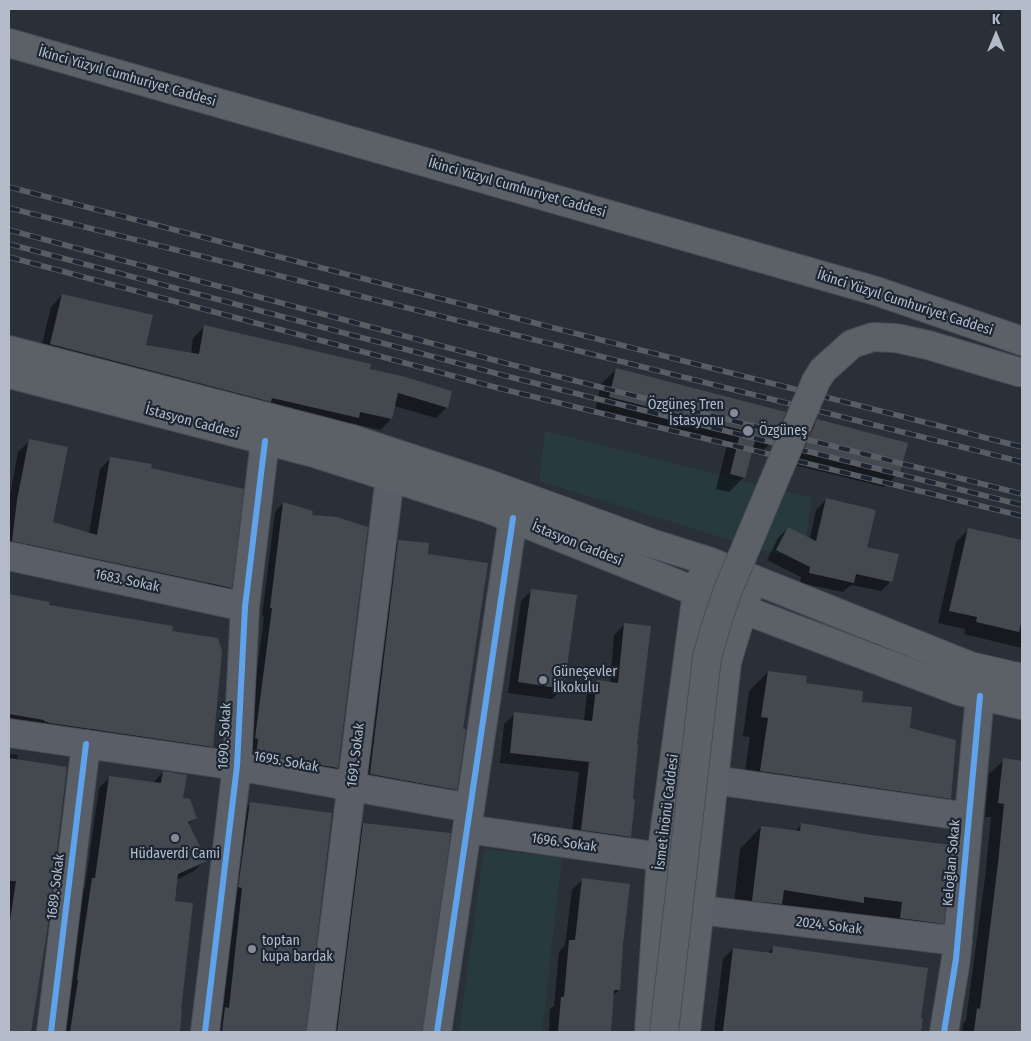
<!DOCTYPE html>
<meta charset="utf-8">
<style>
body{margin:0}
#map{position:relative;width:1031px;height:1041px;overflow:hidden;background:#2a3038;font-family:"Fira Sans Condensed",sans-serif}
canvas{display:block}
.frame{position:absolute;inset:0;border:10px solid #b4bcc9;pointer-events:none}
.north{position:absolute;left:971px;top:10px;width:50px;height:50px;-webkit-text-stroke:4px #1d2633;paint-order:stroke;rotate:0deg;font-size:14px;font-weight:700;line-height:20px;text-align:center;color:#b4bcc9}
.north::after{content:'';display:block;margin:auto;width:18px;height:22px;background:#b4bcc9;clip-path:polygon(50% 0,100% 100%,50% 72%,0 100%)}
</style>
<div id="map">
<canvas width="1031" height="1041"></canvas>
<div class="frame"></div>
<div class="north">K</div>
</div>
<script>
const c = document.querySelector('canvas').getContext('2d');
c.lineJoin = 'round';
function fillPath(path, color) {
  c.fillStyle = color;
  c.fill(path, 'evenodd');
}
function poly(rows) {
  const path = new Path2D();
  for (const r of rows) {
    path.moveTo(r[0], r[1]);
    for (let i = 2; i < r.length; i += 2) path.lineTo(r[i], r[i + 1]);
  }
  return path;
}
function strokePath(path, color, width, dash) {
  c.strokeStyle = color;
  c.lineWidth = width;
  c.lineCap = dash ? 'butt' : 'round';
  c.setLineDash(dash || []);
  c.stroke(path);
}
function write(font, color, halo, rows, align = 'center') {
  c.font = font + ' "Fira Sans Condensed",sans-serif';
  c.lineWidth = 4.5;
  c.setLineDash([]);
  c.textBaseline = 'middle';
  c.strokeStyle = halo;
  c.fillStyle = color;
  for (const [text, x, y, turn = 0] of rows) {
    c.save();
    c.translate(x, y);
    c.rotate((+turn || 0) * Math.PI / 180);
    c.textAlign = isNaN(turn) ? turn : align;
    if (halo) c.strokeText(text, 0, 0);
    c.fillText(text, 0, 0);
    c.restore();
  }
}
const green = poly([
 [545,431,812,498,802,562,539,481],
 [484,849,562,857,542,1032,459,1032]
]);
const shadow = poly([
 [62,295,145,346,191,354,193,338,204,327,369,370,447,407,436,418,394,406,391,419,380,430,351,423,346,429,39,356,51,307],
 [616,370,773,441,758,455,750,453,744,477,729,492,716,489,727,445,595,411,601,384],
 [817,421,899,473,884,487,791,464,802,436],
 [30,441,52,523,89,533,100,469,111,458,150,469,230,588,219,599,9,553,9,501,18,452],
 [826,500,891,581,881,591,851,585,843,592,800,583,801,577,767,560,778,538,788,528,810,539,816,510],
 [283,503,337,768,328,777,248,762,247,747,264,617,262,616,275,512],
 [969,529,1022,541,1022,648,964,634,965,629,938,623,956,542],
 [398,541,427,555,462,730,456,789,446,799,361,783,389,551],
 [532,590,563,688,552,699,508,693,521,601],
 [9,595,48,603,47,606,171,632,211,746,200,758,9,727],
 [625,624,635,745,630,836,620,847,571,840,579,772,500,763,504,724,515,714,584,721,587,692,598,681,610,683,614,635],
 [768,672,860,703,909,728,950,798,931,817,742,790,750,737,743,736,749,691],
 [9,754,18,755,17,760,46,932,30,1032,9,1032],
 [1004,760,1022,762,1022,1032,962,1032,963,1024,966,1020,985,878,991,817,985,817,989,774],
 [163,772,195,817,188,825,205,860,194,871,176,880,174,902,180,1012,181,1012,179,1032,61,1032,82,890,85,887,99,788,110,777,153,783],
 [250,804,331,814,304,1032,214,1032,240,814],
 [363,824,420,1030,421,1032,327,1032,352,836],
 [802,824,942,923,921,944,732,922,740,849,761,827,794,832],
 [583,879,622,944,619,990,612,996,610,1032,549,1032,550,1009,554,1006,559,952,565,945,572,890],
 [773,948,922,1019,920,1032,714,1032,723,959,733,949,767,954]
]);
const building = poly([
 [62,294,153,315,146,345,199,354,204,325,371,364,370,369,402,376,452,391,448,408,398,393,392,419,360,412,359,418,272,398,271,402,50,344],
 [616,368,786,412,774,441,756,437,745,478,730,474,741,430,609,397],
 [817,419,908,443,900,473,804,449],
 [29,439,68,447,53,522,97,535,110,457,152,464,151,468,244,489,232,588,12,541,17,500],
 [826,498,876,510,867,547,899,554,892,582,856,574,854,583,809,573,810,567,776,550,788,527,816,541],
 [283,502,313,511,312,515,337,517,368,527,338,768,256,754,258,739,255,738,272,608,270,608],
 [968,528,1022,540,1022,619,1019,632,976,622,977,617,949,611],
 [398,540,429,543,428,554,488,563,463,729,466,729,457,790,370,774],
 [531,589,577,595,564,689,518,682],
 [9,594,49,602,49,605,173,626,172,631,218,638,222,652,213,747,50,723,44,721,44,720,9,714],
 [624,623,651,626,637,744,638,744,633,799,635,799,631,837,581,830,589,762,510,753,514,712,592,721,597,680,618,683],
 [768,671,807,676,806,683,863,691,862,702,912,707,910,728,956,740,951,799,760,771,768,718,761,717],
 [9,758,67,767,47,932,31,1032,9,1032,9,927,16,881,9,881],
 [1003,758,1022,761,1022,1032,974,1032,977,1008,980,1009,998,863,1004,804,998,803],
 [163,771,187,775,183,798,190,799,197,818,188,822,207,861,178,874,175,901,193,903,181,1011,182,1011,180,1032,70,1032,78,980,77,979,92,878,95,878,109,776,161,783],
 [250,802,332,813,306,1032,222,1032,225,1007,229,1008,242,888,238,887],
 [363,823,451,833,422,1032,337,1032],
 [801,823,871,835,951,845,944,924,900,918,902,902,864,897,864,903,784,890,782,904,752,901,761,826,800,831],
 [582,878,630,884,623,944,620,990,614,990,611,1032,558,1032,561,997,564,997,569,940,575,940],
 [773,946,928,968,921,1018,923,1018,921,1032,723,1031,733,948,772,953]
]);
const minor = poly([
 [9,556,245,607],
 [9,733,237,766,470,808],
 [714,780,969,817],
 [467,829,661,857],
 [700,910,958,941],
 [51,1032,86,744],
 [205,1032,237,766,245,607,265,441],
 [321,1032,390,477],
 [437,1032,513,518],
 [944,1032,956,959,980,696]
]);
const major = poly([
 [9,43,876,291,1022,341],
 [9,350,352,439,489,484,651,543,708,561,970,666,1022,678],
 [9,374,314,453,489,509,697,592,959,691,1022,705],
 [649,1032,661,857,697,592,703,575],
 [686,1032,727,662,748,592]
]);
const rail = poly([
 [9,187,558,329,1022,447],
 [9,208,1022,462],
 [9,230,509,364,1022,494],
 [9,244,506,376,1022,505],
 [9,257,502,389,1022,516]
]);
const majorBridge = poly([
 [664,1032,707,657,718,619,728,590,816,381,823,370,852,344,873,337,896,338,928,345,1022,373]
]);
const cycleway = poly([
 [51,1032,86,744],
 [205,1032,237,766,245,607,265,441],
 [437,1032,513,518],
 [944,1032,956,959,980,696]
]);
const markers = [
 [734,413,5,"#848b96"],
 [748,431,6,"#848b96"],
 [543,680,5,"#848b96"],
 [175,838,5,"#848b96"],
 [252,949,5,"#848b96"]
];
const streetNames = [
 ["İkinci Yüzyıl Cumhuriyet Caddesi",127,77,16],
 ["İkinci Yüzyıl Cumhuriyet Caddesi",517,188,16],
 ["İkinci Yüzyıl Cumhuriyet Caddesi",905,303,18],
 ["İstasyon Caddesi",192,422,15],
 ["İstasyon Caddesi",577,544,22],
 ["1683. Sokak",127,581,12],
 ["1690. Sokak",225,736,-87],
 ["1691. Sokak",356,755,-83],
 ["1695. Sokak",286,762,10],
 ["İsmet İnönü Caddesi",667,812,-83],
 ["1696. Sokak",564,843,8],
 ["Keloğlan Sokak",952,863,-85],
 ["1689. Sokak",56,887,-83],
 ["2024. Sokak",829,926,7]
];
const poiNames = [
 ["Özgüneş Tren",724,405,"right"],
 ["İstasyonu",724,421,"right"],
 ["Özgüneş",759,431],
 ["Güneşevler",553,672],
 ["İlkokulu",553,688],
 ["Hüdaverdi Cami",175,854,"center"],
 ["toptan",262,941],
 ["kupa bardak",262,957]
];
fillPath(green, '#273a3e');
fillPath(shadow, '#0007');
fillPath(building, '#444950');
strokePath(minor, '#484c53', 30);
strokePath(major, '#484c55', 30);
strokePath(minor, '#5a5e66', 28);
strokePath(major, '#5c6168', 28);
strokePath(rail, '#595d64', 5.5);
strokePath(rail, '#1d2633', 4, [11]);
strokePath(majorBridge, '#484c55', 30, []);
strokePath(majorBridge, '#5c6168', 28);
strokePath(cycleway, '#60a3ed', 6);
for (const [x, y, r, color] of markers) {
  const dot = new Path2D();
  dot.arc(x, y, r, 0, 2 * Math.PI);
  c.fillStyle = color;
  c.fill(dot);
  strokePath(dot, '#1d2633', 2);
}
write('14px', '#b4bcc9', '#1d2633', streetNames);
write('14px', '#b4bcc9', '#1d2633', poiNames, 'left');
</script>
